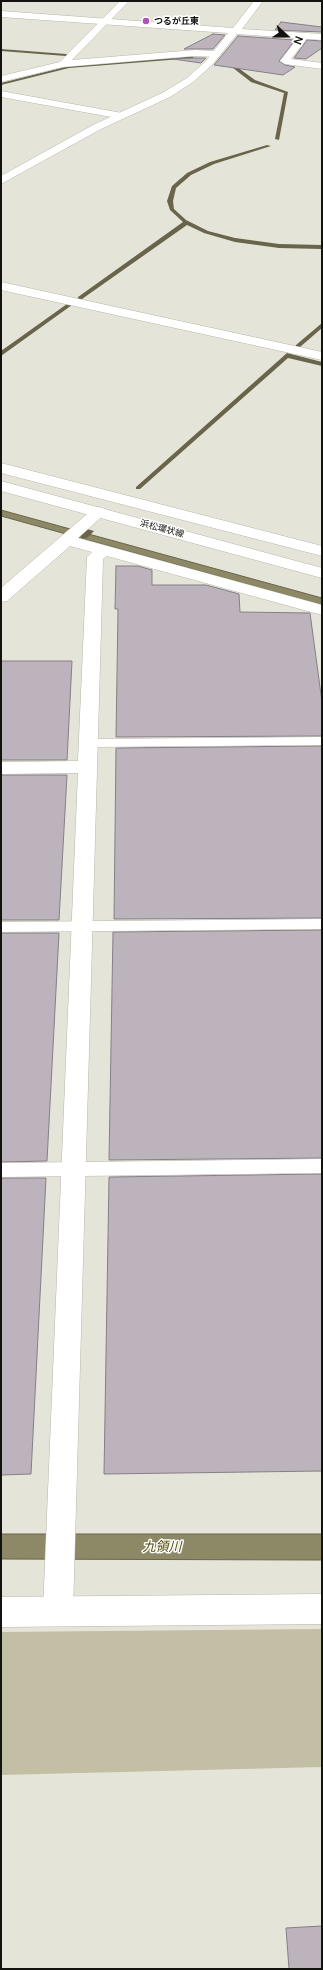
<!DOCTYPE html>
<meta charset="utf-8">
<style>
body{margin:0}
#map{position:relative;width:323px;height:1970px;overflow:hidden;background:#e5e4d8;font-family:Manrope,sans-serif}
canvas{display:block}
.frame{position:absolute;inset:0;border:2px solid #12120e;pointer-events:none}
.north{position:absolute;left:267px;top:16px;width:40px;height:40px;-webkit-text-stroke:3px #fff;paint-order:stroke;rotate:111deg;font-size:11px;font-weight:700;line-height:16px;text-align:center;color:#12120e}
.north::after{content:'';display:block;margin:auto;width:14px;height:18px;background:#12120e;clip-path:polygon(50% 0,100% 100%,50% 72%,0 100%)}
</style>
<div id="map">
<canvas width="323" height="1970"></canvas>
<div class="frame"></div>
<div class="north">N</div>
</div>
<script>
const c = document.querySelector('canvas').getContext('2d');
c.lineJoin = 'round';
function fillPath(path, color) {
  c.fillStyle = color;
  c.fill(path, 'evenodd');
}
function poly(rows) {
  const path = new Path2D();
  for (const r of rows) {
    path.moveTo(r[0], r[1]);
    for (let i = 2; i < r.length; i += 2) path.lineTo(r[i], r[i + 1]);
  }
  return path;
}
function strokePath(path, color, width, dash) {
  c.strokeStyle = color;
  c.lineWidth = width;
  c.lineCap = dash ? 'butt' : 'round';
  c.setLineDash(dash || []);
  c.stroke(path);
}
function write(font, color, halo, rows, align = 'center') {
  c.font = font + ' Manrope,"Noto Sans JP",sans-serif';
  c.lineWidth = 3;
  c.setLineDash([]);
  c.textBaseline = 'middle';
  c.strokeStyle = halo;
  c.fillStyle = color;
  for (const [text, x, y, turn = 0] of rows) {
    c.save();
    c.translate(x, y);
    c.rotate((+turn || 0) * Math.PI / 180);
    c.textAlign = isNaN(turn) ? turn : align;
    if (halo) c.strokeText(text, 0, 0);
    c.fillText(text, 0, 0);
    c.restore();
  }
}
const green = poly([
 [322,1629,322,1767,1,1775,1,1632]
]);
const water = poly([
 [1,510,322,598,322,605,1,516,1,510],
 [1,1534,322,1534,322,1560,1,1559,1,1534]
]);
const stream = poly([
 [1,49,66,54,68,55,66,56,1,51,1,49],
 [192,56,194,58,69,68,1,85,1,83,69,66,192,56],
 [230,62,255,80,288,92,279,140,275,139,284,93,251,82,228,64,230,62],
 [267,145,271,146,214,164,191,175,176,188,173,201,174,209,186,220,208,231,235,238,279,244,322,245,322,249,279,248,235,242,204,233,187,225,82,299,78,299,78,297,183,222,170,210,167,201,172,186,187,173,210,162,267,145],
 [67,304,72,305,1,356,1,351,67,304],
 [322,323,322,328,300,347,296,347,296,345,322,323],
 [287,353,322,362,322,366,288,358,140,489,136,489,136,487,287,353],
 [87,529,94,531,87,538,81,538,81,534,87,529]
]);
const building = poly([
 [281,22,322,27,322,32,275,30,281,22],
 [213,34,225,35,213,49,184,49,213,34],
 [238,36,295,40,279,61,285,65,295,67,283,75,214,65,238,36],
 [307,40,322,41,322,48,306,59,294,58,307,40],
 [195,58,206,58,201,63,173,59,195,58],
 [116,566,138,566,152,570,152,585,206,585,239,594,240,612,310,613,322,702,322,736,116,737,118,609,115,609,116,566],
 [1,661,72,661,67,760,1,760,1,661],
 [322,746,322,918,114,919,116,748,322,746],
 [1,775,67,775,59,920,1,920,1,775],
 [322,930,322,1158,109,1160,113,932,322,930],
 [1,933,59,933,47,1161,1,1162,1,933],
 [322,1174,322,1471,104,1474,109,1177,322,1174],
 [1,1178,46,1178,31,1474,1,1475,1,1178],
 [322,1926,322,1969,289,1969,286,1928,322,1926]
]);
const service = poly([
 [322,737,322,745,89,747,84,746,82,743,84,740,89,739,322,737],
 [322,919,322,929,1,932,1,922,322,919],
 [322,1159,322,1173,1,1177,1,1163,322,1159]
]);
const minor = poly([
 [120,1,129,1,72,60,195,50,216,51,221,54,216,57,195,56,63,67,1,82,1,76,60,62,120,1],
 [304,33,309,36,291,59,322,63,322,69,285,64,280,61,301,34,304,33],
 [1,91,122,113,127,116,122,119,1,97,1,91],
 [1,282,322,352,322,360,1,290,1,282],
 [99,507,105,509,107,512,78,538,322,605,322,615,107,556,103,559,73,1611,69,1621,58,1626,47,1621,43,1611,78,773,1,774,1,762,78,761,87,557,92,552,70,546,7,601,1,602,1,588,93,509,99,507]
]);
const tertiary = poly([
 [254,1,263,1,242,29,322,34,322,40,237,34,212,65,193,82,170,97,101,129,1,184,1,176,93,125,162,93,187,78,206,61,228,33,1,17,1,11,233,28,254,1],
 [322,1594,322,1624,1,1627,1,1597,322,1594]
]);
const primary = poly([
 [1,463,322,546,322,556,1,473,1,463],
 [1,481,322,568,322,578,1,491,1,481]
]);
const markers = [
 [146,21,4,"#b150b8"]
];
const farPoinames = [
 ["つるが丘東",154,21]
];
const farStreetnames = [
 ["浜松環状線",162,529,15]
];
const nearWaternames = [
 ["九領川",162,1547]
];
fillPath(green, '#c3bfa5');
fillPath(water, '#8d8865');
strokePath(water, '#68654b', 1);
fillPath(stream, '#68654b');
fillPath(building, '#bcb3bc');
strokePath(building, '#867e86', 1);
strokePath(service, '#b7b6aa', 1);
strokePath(minor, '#b7b6aa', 1);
strokePath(tertiary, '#b7b6aa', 1);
strokePath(primary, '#b7b6aa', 1);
fillPath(service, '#fff');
fillPath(minor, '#fff');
fillPath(tertiary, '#fff');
fillPath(primary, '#fff');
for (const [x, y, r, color] of markers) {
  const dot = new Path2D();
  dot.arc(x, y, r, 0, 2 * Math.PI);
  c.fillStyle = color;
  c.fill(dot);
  strokePath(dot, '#fff', 1.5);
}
write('bold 9px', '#12120e', '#fff', farPoinames, 'left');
write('9px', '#12120e', '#fff', farStreetnames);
write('italic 13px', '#534a0a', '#fff', nearWaternames);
</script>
